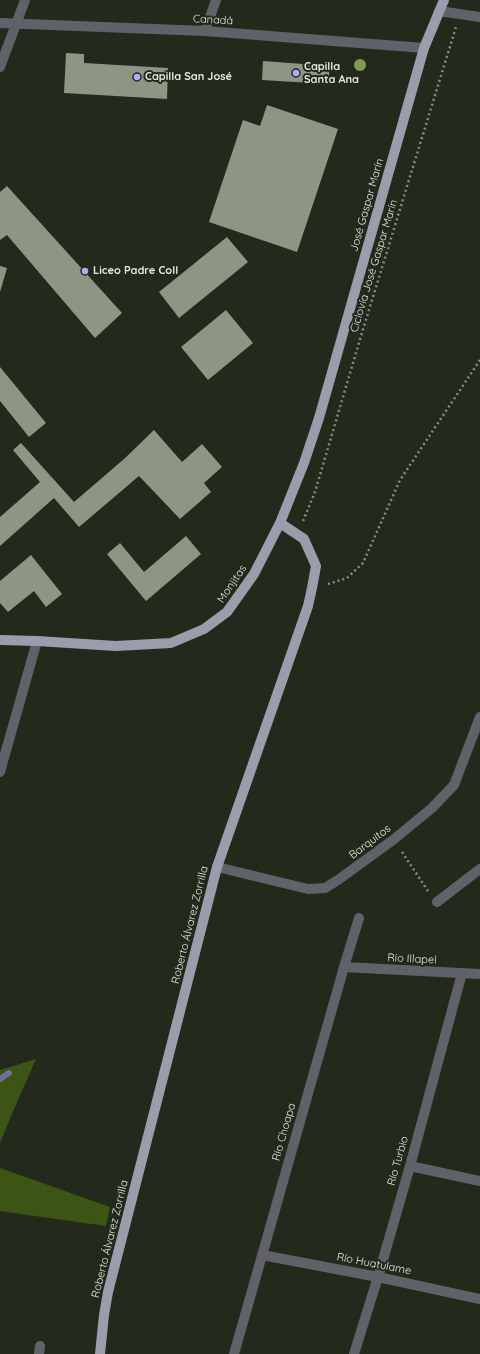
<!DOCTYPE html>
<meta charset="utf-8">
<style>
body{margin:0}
canvas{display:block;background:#23291b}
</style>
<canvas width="480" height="1354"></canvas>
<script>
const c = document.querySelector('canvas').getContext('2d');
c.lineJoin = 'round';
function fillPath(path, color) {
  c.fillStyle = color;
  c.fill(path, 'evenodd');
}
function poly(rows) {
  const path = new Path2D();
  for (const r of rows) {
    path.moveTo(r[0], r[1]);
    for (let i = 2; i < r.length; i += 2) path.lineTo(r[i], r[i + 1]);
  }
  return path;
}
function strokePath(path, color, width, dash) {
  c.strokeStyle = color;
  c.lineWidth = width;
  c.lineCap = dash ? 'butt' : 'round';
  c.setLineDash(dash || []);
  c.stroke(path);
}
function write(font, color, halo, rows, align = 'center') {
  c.font = font + ' Quicksand,sans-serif';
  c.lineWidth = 4;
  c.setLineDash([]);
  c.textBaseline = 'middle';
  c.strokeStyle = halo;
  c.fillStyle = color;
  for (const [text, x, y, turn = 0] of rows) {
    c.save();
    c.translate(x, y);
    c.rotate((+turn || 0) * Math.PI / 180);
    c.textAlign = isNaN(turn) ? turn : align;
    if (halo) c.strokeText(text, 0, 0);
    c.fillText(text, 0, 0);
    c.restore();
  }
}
const forest = poly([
 [36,1059,14,1109,0,1143,0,1070],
 [0,1168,110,1207,106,1226,0,1211]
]);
const stream = poly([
 [0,1079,9,1073]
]);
const building = poly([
 [66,53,84,54,84,63,168,68,167,99,64,93],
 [263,61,330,66,328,84,262,80],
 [267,105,338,129,297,252,209,222,243,120,260,126],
 [7,186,122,313,95,338,7,235,0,240,0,192],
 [227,237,248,262,179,318,159,292],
 [0,266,7,268,0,292],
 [226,310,253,343,208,380,181,347],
 [0,367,46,423,29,437,0,401],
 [154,430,182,462,202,444,222,467,204,483,211,492,180,519,139,476,79,527,54,498,0,546,0,517,40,482,13,450,21,443,74,502,124,459],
 [186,536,201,554,146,601,107,554,120,543,144,572],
 [31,555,62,594,46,607,34,591,8,612,0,603,0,581]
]);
const path = poly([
 [303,521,315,492,361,336,456,27],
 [328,584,347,578,363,563,400,480,480,360],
 [402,852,428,891]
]);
const minor = poly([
 [439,11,480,17],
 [0,23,205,31,424,48],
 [205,31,216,0],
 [0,67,25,0],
 [0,772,37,641],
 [217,867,308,889,325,888,338,880,393,840,432,808,454,785,480,717],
 [437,902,480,869],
 [344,967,480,974],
 [410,1166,480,1181],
 [262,1255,378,1277,480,1299],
 [39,1354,40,1346],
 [234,1354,344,967,359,918],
 [354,1354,378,1277,410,1166,462,973]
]);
const major = poly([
 [0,640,37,641,116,646,171,643,204,629,227,612,254,574,280,523,304,463,319,418,424,48,444,0],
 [100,1354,104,1315,108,1292,217,867,308,606,312,588,316,566,304,539,280,523]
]);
const trees = [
 [360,65]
];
const markers = [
 [296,73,4,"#acaffb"],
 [137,77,4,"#acaffb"],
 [85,271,4,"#acaffb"]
];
const streetNames = [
 ["Canadá",213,20,3],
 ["José Gaspar Marín",367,205,-74],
 ["Ciclovía José Gaspar Marín",374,266,-73],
 ["Monjitas",232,584,-56],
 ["Barquitos",370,842,-37],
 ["Roberto Álvarez Zorrilla",190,925,-76],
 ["Río Illapel",412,959,3],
 ["Río Choapa",284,1132,-74],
 ["Río Turbio",398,1161,-74],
 ["Roberto Álvarez Zorrilla",110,1239,-76],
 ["Río Huatulame",374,1264,11]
];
const poiNames = [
 ["Capilla",304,67],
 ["Santa Ana",304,80],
 ["Capilla San José",145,77],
 ["Liceo Padre Coll",93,271]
];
fillPath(forest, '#3d5514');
strokePath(stream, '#6f6e9e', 6);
fillPath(building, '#8d9585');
strokePath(path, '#878c81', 2.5, [2, 3]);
strokePath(minor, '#616269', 10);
strokePath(major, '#9c9dac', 10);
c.fillStyle = '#7e9a56';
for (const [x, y] of trees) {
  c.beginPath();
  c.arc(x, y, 6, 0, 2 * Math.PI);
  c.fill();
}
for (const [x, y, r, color] of markers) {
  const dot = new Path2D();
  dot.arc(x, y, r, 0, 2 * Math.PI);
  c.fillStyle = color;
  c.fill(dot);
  strokePath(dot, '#23291b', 1.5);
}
write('11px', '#e4e9e0', '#23291b', streetNames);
write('bold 11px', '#e4e9e0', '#23291b', poiNames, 'left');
</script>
